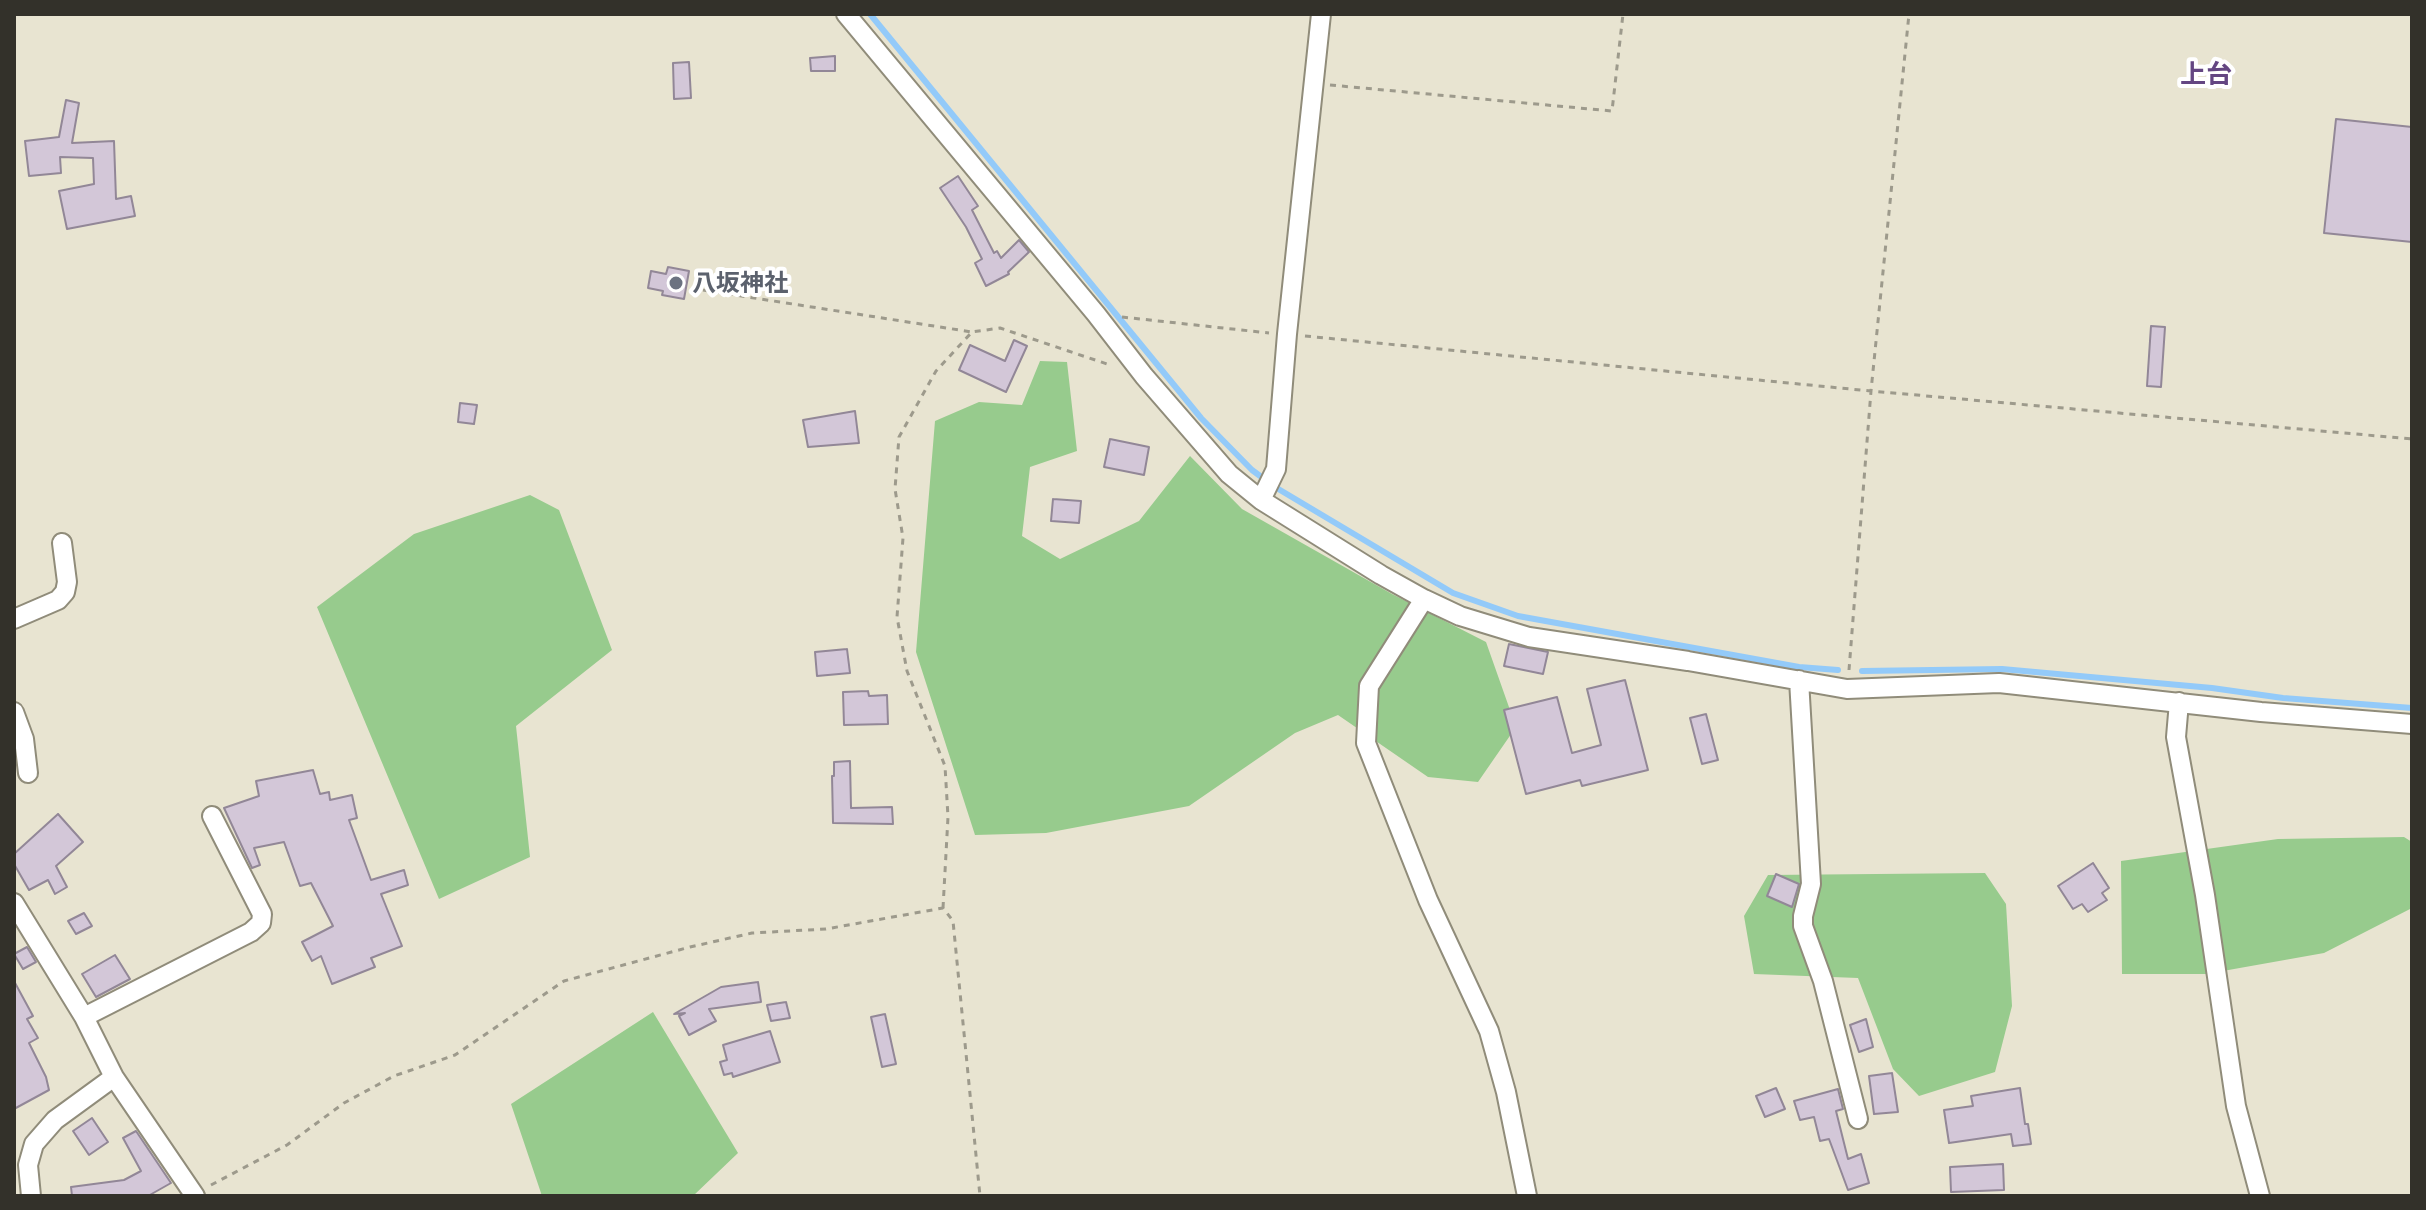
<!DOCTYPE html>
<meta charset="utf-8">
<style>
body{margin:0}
#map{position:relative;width:2426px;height:1210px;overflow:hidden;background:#e8e4d1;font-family:"Golos Text",sans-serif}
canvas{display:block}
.frame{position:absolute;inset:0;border:16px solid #33312a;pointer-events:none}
</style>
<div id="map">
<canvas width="2426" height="1210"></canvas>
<div class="frame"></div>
</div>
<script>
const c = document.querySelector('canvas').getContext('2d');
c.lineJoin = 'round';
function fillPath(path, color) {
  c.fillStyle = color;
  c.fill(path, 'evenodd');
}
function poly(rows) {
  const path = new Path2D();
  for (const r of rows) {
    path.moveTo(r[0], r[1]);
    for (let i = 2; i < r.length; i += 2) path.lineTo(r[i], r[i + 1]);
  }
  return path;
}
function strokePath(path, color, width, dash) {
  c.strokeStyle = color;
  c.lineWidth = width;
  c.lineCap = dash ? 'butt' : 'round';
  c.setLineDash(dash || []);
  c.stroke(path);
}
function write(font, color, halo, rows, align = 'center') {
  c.font = font + ' "Golos Text","Noto Sans JP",sans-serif';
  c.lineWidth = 8;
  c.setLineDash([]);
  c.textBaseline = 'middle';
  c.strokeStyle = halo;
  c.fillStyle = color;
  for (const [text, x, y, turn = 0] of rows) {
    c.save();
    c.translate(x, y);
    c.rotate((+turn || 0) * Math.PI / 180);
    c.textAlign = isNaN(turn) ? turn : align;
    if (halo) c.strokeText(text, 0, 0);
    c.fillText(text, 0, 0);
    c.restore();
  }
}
const green = poly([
 [1040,361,1067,362,1077,451,1030,467,1022,536,1060,559,1139,521,1190,456,1242,509,1392,594,1486,642,1516,727,1478,782,1428,777,1338,715,1295,733,1189,806,1046,833,975,835,916,652,935,421,979,402,1022,405],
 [530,495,559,510,612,650,516,726,530,857,439,899,317,607,414,534],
 [2404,837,2412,842,2412,908,2324,953,2206,974,2122,974,2121,861,2278,839],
 [1985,873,2006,904,2012,1006,1995,1072,1919,1096,1893,1069,1858,978,1754,974,1744,916,1768,875],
 [653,1012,738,1153,693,1196,542,1196,511,1104]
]);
const stream = poly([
 [870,14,1201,418,1252,470,1275,487,1453,593,1518,616,1799,667,1838,670],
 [1862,671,2002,669,2212,688,2283,698,2412,708]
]);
const building = poly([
 [835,56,835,71,811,71,810,58,835,56],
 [689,62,691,98,674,99,673,63,689,62],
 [66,100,79,103,72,143,114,141,116,199,131,196,135,216,67,229,59,191,94,184,93,158,60,157,61,173,29,176,25,141,59,137,66,100],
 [2336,119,2412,127,2412,242,2324,233,2336,119],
 [958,176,978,206,972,210,994,253,997,251,1001,258,1019,240,1029,252,1008,272,1009,274,986,286,975,263,982,259,966,227,940,188,958,176],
 [668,267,689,271,684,299,662,295,663,291,648,288,651,271,666,274,668,267],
 [2151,326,2165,327,2161,387,2147,386,2151,326],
 [1014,340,1027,346,1006,392,959,370,970,345,1005,361,1014,340],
 [460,403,477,405,474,424,458,422,460,403],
 [855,411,859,443,808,447,803,420,855,411],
 [1110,439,1149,447,1144,475,1104,467,1110,439],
 [1053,499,1081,501,1079,523,1051,521,1053,499],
 [1509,644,1548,652,1543,674,1504,666,1509,644],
 [847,649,850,673,817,676,815,652,847,649],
 [1625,680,1648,770,1582,786,1580,780,1526,794,1504,710,1557,697,1572,753,1601,745,1587,689,1625,680],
 [868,691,869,696,887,695,888,724,844,725,843,692,868,691],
 [1706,714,1718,760,1702,764,1690,718,1706,714],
 [850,761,851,808,892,807,893,824,833,823,832,776,834,776,834,762,850,761],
 [313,770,320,794,329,792,330,800,352,795,357,818,349,820,371,880,404,870,408,885,381,894,402,946,371,958,375,967,332,984,321,956,312,961,302,942,333,926,311,883,300,886,284,842,254,848,260,865,252,868,224,808,259,796,256,781,313,770],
 [58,814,83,842,56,866,67,887,55,894,48,880,29,890,14,864,14,854,58,814],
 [2093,863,2109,888,2102,893,2107,900,2088,912,2082,904,2073,909,2058,886,2093,863],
 [1776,874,1799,884,1792,907,1767,896,1776,874],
 [84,913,92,926,76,934,68,921,84,913],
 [27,947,36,962,23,969,14,954,27,947],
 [115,955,130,979,96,997,82,974,115,955],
 [14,981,33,1016,27,1019,38,1038,29,1043,46,1077,49,1090,14,1109,14,981],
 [758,982,761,1002,709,1009,716,1021,689,1035,679,1016,685,1013,674,1014,721,987,758,982],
 [786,1002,790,1018,771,1021,767,1005,786,1002],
 [885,1014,896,1064,882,1067,871,1017,885,1014],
 [1866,1019,1873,1047,1859,1052,1850,1025,1866,1019],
 [770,1031,780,1062,733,1077,732,1073,724,1075,720,1062,727,1060,723,1045,770,1031],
 [1892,1073,1898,1112,1874,1114,1869,1076,1892,1073],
 [1776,1088,1785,1109,1765,1117,1756,1096,1776,1088],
 [2020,1088,2025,1124,2028,1124,2031,1144,2013,1146,2011,1134,1949,1143,1944,1110,1973,1106,1971,1096,2020,1088],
 [1838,1089,1843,1109,1836,1111,1848,1159,1861,1154,1869,1183,1848,1190,1829,1139,1820,1141,1814,1117,1800,1120,1794,1101,1838,1089],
 [92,1118,108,1142,89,1155,73,1131,92,1118],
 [136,1131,171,1183,148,1196,72,1196,71,1187,124,1180,141,1171,123,1138,136,1131],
 [2003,1164,2004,1190,1951,1192,1950,1167,2003,1164]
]);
const path = poly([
 [1330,85,1612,111,1623,14],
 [703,290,972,332],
 [1122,317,1269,333],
 [1305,336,1871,391,2412,439],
 [1849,670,1871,391,1909,14],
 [943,908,948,817,945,766,907,671,897,617,903,538,895,489,899,437,936,371,972,332,1000,328,1110,365],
 [211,1185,287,1145,344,1103,394,1076,455,1055,564,981,690,947,752,933,826,929,943,908,953,921,980,1196]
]);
const street = poly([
 [846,14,1096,314,1144,376,1229,474,1261,500,1381,575,1424,599,1460,616,1529,637,1688,661,1847,689,1999,683,2261,712,2412,724],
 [1261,500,1276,469,1287,334,1321,14],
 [1424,599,1369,686,1366,743,1428,900,1489,1031,1506,1092,1527,1196],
 [14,619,58,600,65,592,67,582,62,543],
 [1799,680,1811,884,1803,916,1803,926,1823,981,1858,1119],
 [2179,702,2176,737,2205,895,2236,1106,2260,1196],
 [14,712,24,739,28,773],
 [14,903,84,1017,114,1077,195,1196],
 [84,1017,251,932,261,923,262,914,212,816],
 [31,1196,28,1165,34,1144,55,1120,114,1077]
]);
const markers = [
 [676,283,8,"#6b7280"]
];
const worshipNames = [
 ["八坂神社",692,283]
];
const neighbourhoodNames = [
 ["上台",2206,75]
];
fillPath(green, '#97cb8d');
strokePath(stream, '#93caf9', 6);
fillPath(building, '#d3c7d8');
strokePath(building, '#928797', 2);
strokePath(street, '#908c7a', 22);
strokePath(path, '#9d9a8c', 3, [6, 6]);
strokePath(street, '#fff', 18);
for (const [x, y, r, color] of markers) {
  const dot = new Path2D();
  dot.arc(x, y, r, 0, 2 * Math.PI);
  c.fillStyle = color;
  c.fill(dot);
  strokePath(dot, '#fff', 3);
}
write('bold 24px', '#5b616d', '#fff', worshipNames, 'left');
write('bold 26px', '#644682', '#fff', neighbourhoodNames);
</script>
